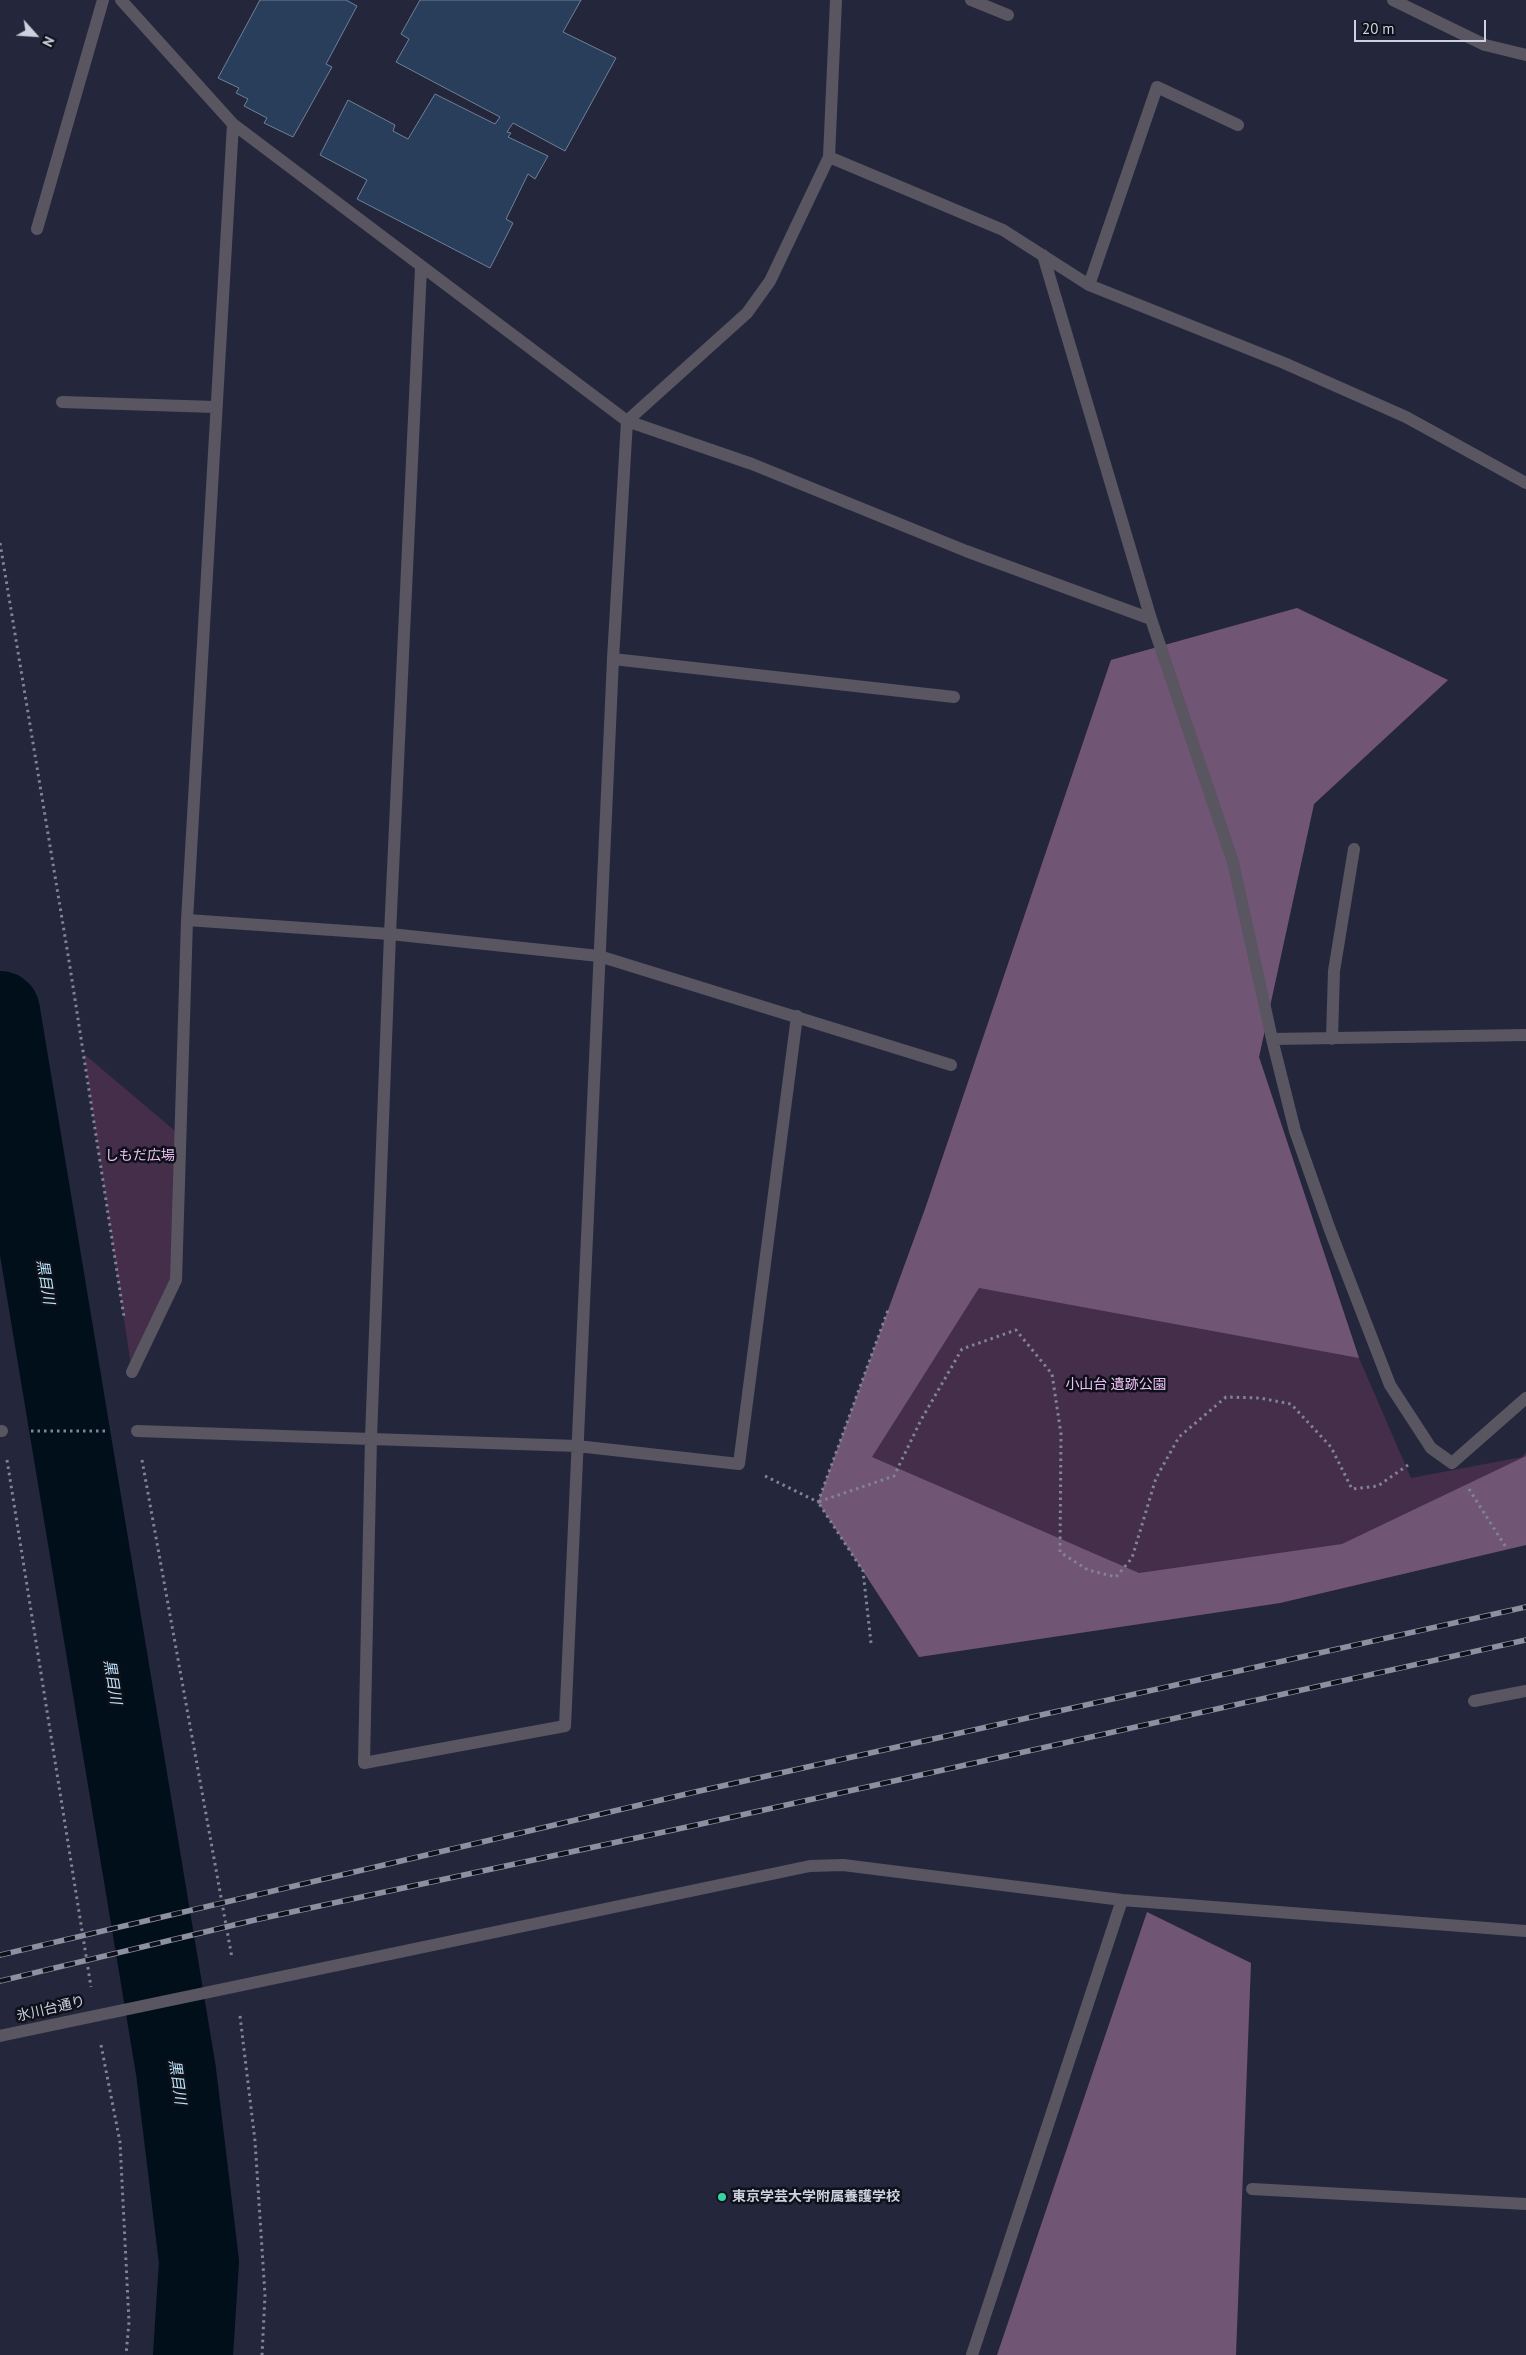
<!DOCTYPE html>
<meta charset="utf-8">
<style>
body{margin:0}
#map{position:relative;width:1526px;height:2355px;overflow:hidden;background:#24273c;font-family:"PT Sans",sans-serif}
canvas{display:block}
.north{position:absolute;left:10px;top:10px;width:50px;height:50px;-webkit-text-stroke:4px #0f111a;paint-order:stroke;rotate:116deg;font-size:14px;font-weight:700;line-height:20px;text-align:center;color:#ced1df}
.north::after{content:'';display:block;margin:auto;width:18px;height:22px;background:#ced1df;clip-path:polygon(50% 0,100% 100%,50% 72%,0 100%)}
.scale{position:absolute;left:1354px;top:20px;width:132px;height:22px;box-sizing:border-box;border:2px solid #ced1df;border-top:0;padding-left:6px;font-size:15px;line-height:18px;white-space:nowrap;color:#ced1df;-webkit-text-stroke:4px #0f111a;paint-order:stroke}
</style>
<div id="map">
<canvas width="1526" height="2355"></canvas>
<div class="north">N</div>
<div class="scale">20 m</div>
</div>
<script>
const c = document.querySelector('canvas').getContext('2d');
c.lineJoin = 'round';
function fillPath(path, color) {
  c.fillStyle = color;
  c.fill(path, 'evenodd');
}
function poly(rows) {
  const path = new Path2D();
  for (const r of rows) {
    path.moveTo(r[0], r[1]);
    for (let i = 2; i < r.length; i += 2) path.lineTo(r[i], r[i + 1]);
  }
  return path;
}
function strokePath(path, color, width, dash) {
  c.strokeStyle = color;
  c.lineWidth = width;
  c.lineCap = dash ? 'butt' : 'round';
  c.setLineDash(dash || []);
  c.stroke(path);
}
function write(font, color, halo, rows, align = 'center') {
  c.font = font + ' "PT Sans","Noto Sans JP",sans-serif';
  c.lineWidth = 5;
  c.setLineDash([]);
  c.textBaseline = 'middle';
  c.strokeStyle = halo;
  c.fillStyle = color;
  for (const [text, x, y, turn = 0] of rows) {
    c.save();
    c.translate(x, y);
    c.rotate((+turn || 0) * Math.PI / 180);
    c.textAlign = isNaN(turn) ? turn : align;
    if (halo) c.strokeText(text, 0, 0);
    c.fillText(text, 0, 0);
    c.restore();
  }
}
const green = poly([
 [1297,608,1448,680,1314,804,1259,1057,1359,1358,1411,1478,1522,1457,1526,1452,1526,1545,1280,1603,919,1657,818,1502,925,1209,1111,660],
 [84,1054,181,1136,176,1280,132,1372]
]);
const forest = poly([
 [1297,608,1448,680,1314,804,1259,1057,1359,1358,979,1288,872,1457,1139,1573,1342,1544,1526,1456,1526,1545,1280,1603,919,1657,818,1502,925,1209,1111,660],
 [1147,1912,1251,1963,1236,2355,997,2355]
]);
const river = poly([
 [0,1011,176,2071,199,2262,193,2355]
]);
const building = poly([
 [260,0,346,0,357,6,326,64,332,67,293,137,264,123,267,118,244,106,248,99,236,93,239,88,218,78,260,0],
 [420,0,581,0,563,32,616,58,565,151,513,123,507,132,511,133,508,137,548,156,535,179,528,174,506,219,513,223,490,268,357,199,367,180,320,155,348,100,395,125,393,131,408,139,435,94,495,124,500,117,396,62,409,39,401,34,420,0]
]);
const path = poly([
 [0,543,70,967,124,1317],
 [31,1431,109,1431],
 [7,1460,91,1987],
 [142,1460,232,1958],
 [765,1476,818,1502,888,1310],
 [1469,1489,1507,1549],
 [871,1643,863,1571,818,1502,894,1476,921,1420,962,1349,1016,1330,1052,1374,1061,1434,1060,1552,1088,1570,1116,1577,1132,1558,1156,1478,1179,1437,1226,1397,1260,1398,1291,1404,1331,1447,1352,1489,1378,1486,1408,1465],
 [240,2016,255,2141,265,2295,262,2355],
 [101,2045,120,2142,129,2322,126,2355]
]);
const minor = poly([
 [121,0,233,124,627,421,752,464,966,551,1151,619],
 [971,0,1008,15],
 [1393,0,1485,45,1526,55],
 [829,157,1003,230,1089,285,1284,363,1406,417,1526,483],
 [37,229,103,0],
 [1043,255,1151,619,1233,862,1272,1039,1295,1131,1330,1230,1390,1385,1431,1448,1452,1463,1526,1398],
 [421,268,390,934,371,1438,364,1763,565,1726,613,659,627,421,747,313,770,281,829,157,836,0],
 [1089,285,1157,87,1238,125],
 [62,402,215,407],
 [613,659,954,697],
 [187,920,390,934,599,956,951,1065],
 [1272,1039,1526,1035],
 [1332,1039,1334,971,1354,849],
 [132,1372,176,1280,187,920,233,124],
 [0,1431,2,1431],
 [137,1431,577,1446,739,1464,797,1016],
 [1474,1701,1526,1691],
 [0,2036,810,1866,843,1865,1122,1900,1526,1931],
 [1252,2189,1526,2204],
 [972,2355,1122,1900]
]);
const rail = poly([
 [0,1955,695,1792,1526,1607],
 [0,1981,259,1919,701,1824,1526,1640]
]);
const markers = [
 [722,2197,5,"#37d4a6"]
];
const parkNames = [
 ["しもだ広場",140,1156],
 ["小山台 遺跡公園",1116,1385]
];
const streetNames = [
 ["氷川台通り",51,2009,-13]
];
const poiNames = [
 ["東京学芸大学附属養護学校",732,2197]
];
const waterNames = [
 ["黒目川",45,1282,81],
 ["黒目川",112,1682,81],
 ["黒目川",177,2082,82]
];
fillPath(green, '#452e49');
fillPath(forest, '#705574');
strokePath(river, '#000f1a', 80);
fillPath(building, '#283e5b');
strokePath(building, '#708097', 1);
strokePath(path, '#818495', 3, [2.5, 4]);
strokePath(minor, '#5a5661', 12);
strokePath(rail, '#8d90a1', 5.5);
strokePath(rail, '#0f111a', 4, [11]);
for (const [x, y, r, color] of markers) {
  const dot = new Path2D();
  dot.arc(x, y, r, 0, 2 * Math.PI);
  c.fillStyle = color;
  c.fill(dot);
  strokePath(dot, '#0f111a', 2);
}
write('14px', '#eec0f6', '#0f111a', parkNames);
write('14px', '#ced1df', '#0f111a', streetNames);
write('bold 14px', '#ced1df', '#0f111a', poiNames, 'left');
write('italic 15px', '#bbe3fb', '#0f111a', waterNames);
</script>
